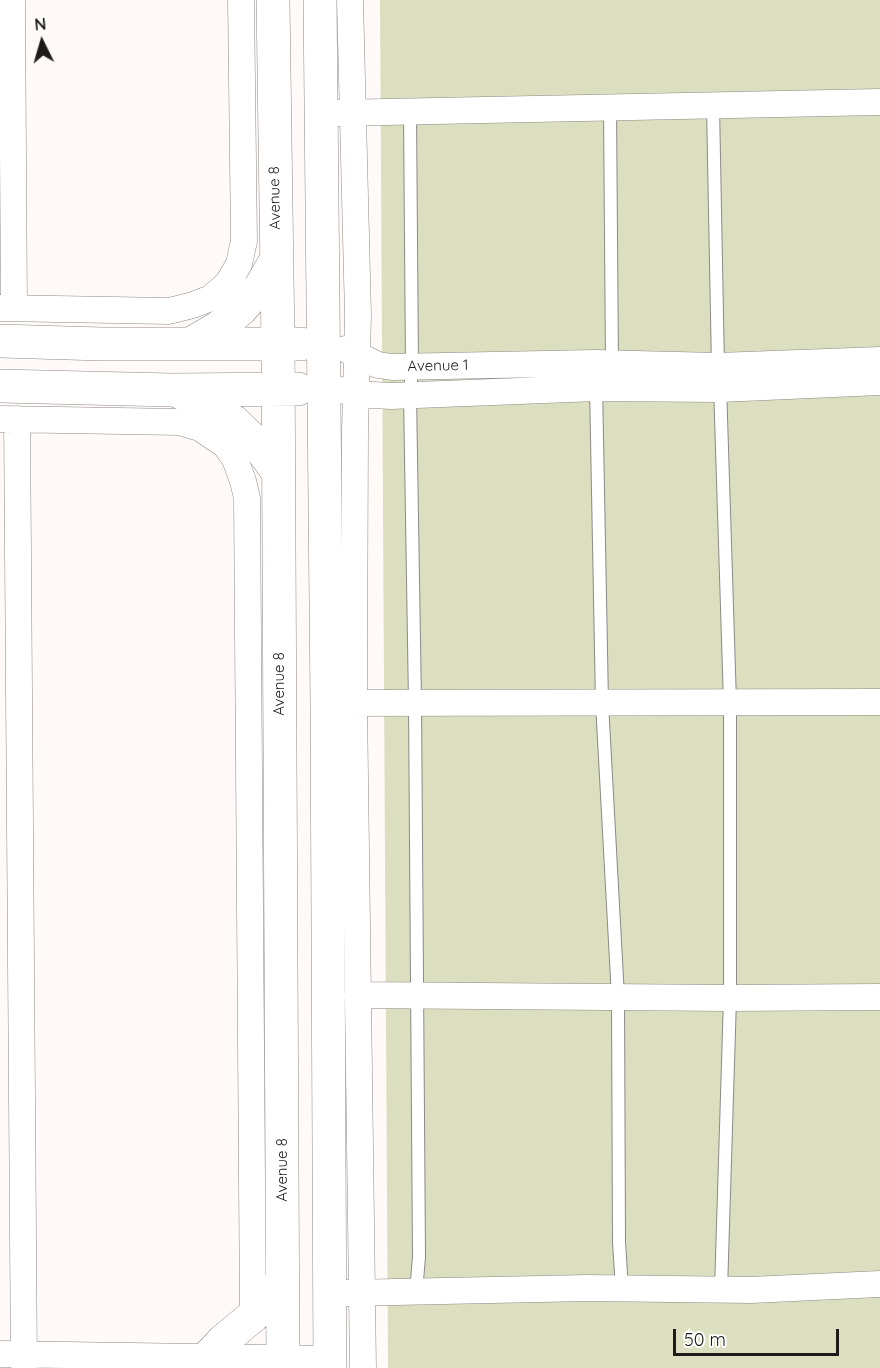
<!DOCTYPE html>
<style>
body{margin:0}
#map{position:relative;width:880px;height:1368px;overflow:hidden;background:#fffaf7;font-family:Quicksand,sans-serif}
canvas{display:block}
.north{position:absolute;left:12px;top:12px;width:60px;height:60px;-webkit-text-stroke:4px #fff;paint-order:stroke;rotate:355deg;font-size:16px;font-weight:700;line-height:24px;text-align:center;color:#1d1b1a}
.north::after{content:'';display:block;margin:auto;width:21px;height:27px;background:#1d1b1a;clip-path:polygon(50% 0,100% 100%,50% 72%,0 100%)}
.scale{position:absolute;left:673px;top:1329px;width:166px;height:27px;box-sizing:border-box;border:3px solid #1d1b1a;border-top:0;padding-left:8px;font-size:18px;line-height:21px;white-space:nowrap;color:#1d1b1a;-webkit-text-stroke:4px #fff;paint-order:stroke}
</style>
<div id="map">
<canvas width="880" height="1368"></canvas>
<div class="north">N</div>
<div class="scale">50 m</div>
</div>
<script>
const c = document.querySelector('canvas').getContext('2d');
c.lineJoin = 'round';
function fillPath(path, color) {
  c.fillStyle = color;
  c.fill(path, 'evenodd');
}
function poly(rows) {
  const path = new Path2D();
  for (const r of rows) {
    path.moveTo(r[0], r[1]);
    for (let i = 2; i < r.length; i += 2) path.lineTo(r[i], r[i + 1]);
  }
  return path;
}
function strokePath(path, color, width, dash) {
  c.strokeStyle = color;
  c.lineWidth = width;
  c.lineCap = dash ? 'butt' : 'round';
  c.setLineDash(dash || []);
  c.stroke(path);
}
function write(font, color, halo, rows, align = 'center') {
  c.font = font + ' Quicksand,sans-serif';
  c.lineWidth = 4.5;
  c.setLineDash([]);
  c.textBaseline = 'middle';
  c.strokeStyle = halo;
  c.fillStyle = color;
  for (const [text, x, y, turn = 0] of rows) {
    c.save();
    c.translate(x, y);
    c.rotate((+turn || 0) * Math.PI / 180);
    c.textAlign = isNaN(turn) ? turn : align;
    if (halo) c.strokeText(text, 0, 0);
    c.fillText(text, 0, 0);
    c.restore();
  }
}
const green = poly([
 [380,0,880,0,880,1368,388,1368]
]);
const lane = poly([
 [713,105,718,368],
 [610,107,612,367],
 [410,112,412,367,410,394,415,703,419,1257,416,1292],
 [596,385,602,703,618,997,619,1242,622,1289],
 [720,385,730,703,730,998,721,1290]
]);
const street = poly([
 [12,0,14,308],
 [350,0,358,315,355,431,354,703,363,1368],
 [336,113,880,102],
 [0,308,169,311,193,305,211,298,228,283,239,264,244,241,241,0],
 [345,349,378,365,392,367,595,363,718,366,880,360],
 [341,390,356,394,391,396,596,388,720,389,880,382],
 [0,419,179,422,200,428,225,445,235,459,243,481,247,498,253,1316],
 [17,419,24,1368],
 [337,703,880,702],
 [357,995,730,998,880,997],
 [347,1293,588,1288,751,1290,880,1284],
 [0,1354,330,1359]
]);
const secondary = poly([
 [273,0,278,343,283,1368],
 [320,0,327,703,330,1368],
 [0,341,102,344,301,344],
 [192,343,218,328,241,309,261,286,276,260],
 [0,386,172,390,298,389],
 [179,392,204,403,233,421,258,445,278,472],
 [217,1368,207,1358,224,1340,253,1316,283,1280]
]);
const streetNames = [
 ["Avenue 8",275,198,-91],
 ["Avenue 1",438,366,-1],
 ["Avenue 8",279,684,-90],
 ["Avenue 8",282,1170,-90]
];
fillPath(green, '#dcdfbf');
strokePath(lane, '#8d8986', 14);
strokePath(street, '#8d8986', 27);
strokePath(secondary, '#8d8986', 34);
strokePath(lane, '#fff', 12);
strokePath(street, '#fff', 26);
strokePath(secondary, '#fff', 33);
write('15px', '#1d1b1a', '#fff', streetNames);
</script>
